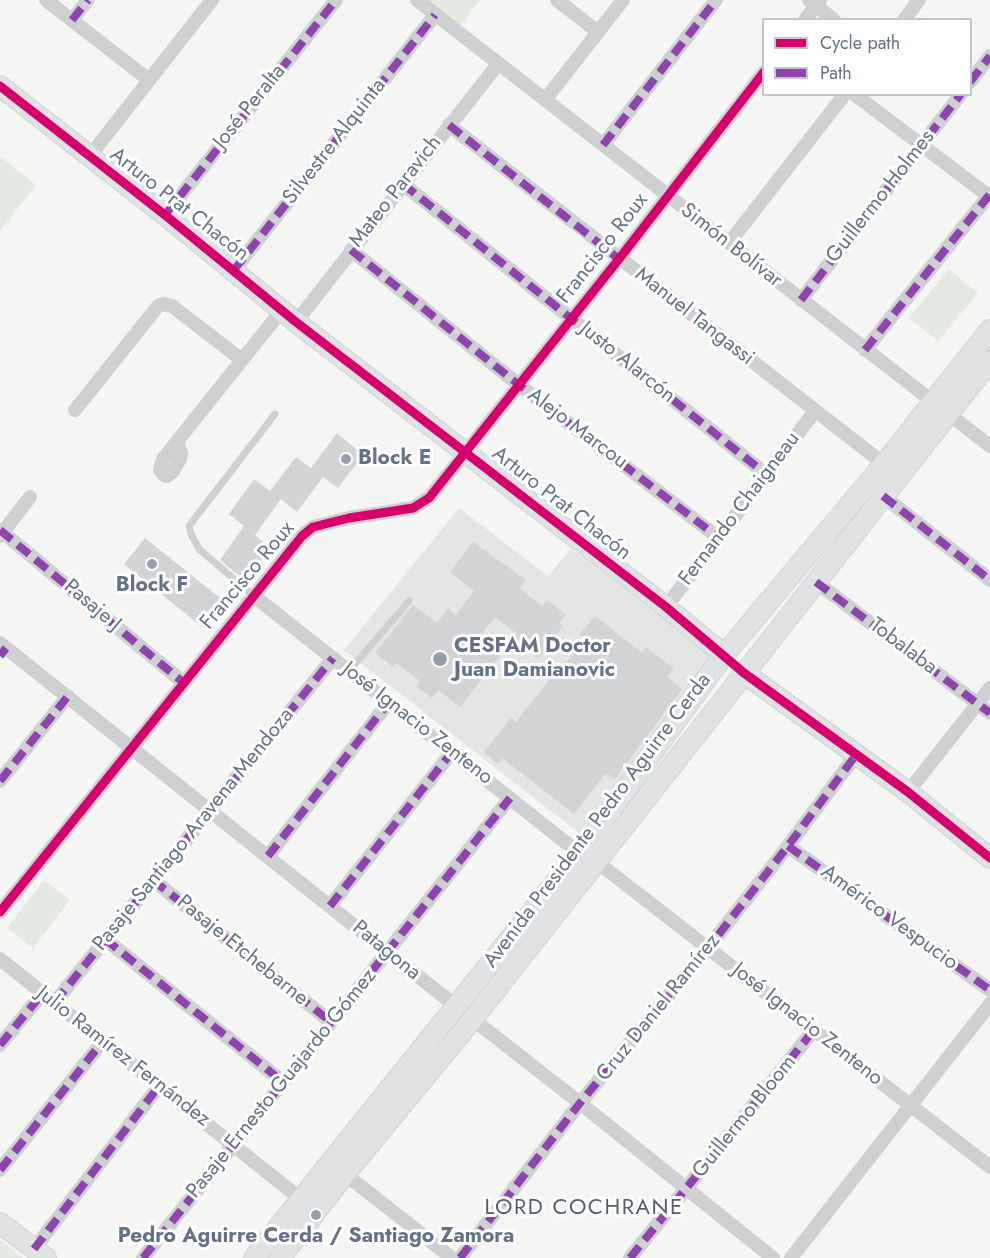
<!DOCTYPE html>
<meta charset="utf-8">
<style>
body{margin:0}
#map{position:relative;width:990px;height:1258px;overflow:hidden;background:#f5f5f4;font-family:Jost,sans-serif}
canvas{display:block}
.legend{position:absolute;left:762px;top:18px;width:210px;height:78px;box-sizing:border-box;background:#fff;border:2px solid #c1c7cf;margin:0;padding:8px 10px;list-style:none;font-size:18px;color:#637286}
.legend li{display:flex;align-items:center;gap:12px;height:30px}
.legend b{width:30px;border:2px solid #c1c7cf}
</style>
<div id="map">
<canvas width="990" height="1258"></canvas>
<ul class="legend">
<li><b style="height:8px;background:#d6006c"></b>Cycle path</li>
<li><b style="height:8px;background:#8e44ad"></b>Path</li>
</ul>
</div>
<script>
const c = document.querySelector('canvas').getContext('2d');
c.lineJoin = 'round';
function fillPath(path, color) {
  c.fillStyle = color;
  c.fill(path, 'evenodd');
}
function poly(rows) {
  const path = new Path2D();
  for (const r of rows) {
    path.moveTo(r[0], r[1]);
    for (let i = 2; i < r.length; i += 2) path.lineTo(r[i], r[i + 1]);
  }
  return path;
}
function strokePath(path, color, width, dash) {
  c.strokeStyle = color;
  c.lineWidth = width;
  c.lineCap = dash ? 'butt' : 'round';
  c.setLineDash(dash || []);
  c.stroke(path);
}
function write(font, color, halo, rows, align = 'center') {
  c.font = font + ' Jost,sans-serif';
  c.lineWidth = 6;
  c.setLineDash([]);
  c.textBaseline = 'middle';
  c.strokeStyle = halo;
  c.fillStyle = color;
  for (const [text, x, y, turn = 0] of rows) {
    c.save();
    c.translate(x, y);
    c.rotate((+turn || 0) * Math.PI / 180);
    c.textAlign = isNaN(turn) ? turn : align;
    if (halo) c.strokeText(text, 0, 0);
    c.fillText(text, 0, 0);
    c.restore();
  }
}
const built = poly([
 [459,508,548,576,571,549,713,657,579,833,344,650]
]);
const green = poly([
 [426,0,480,0,460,26],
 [0,156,36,185,0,231],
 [949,269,978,293,938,341,909,318],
 [44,880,70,900,33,948,7,928],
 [0,1240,23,1258,0,1258]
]);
const building = poly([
 [337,433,363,455,338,488,323,477,297,512,281,499,255,535,270,548,245,581,220,560,244,526,229,514,254,479,270,491,296,457,311,468],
 [145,538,225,602,202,627,124,564],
 [473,542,526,580,519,588,542,606,547,600,566,615,559,623,563,626,538,659,512,639,517,634,495,617,481,634,503,652,460,707,438,690,432,698,416,686,420,681,396,663,393,667,375,653,413,605,437,623,448,608,456,615,474,591,450,572],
 [595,616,642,653,646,647,674,669,667,677,682,689,615,779,606,773,574,814,502,758,498,764,484,752,511,718,516,722,553,675,555,676,570,658,585,639,579,635]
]);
const lane = poly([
 [254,596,199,549,191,534,189,526,275,414],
 [349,671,409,601]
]);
const street = poly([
 [46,0,149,80],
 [417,0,990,446],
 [557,0,598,32],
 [809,0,834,20],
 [72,20,88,0],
 [805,20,820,0],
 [904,20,919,0],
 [970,82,990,56],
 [854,94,990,197],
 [545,100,623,0],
 [449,125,884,464],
 [603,145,716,0],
 [89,157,212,0],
 [403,184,767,475],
 [165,215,336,0],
 [729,243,845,94],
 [351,250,519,385,719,538],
 [234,270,435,15],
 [801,300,961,94],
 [296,322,498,64],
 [865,350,990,194],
 [75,410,158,306,164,304,172,306,242,360],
 [177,442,181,453,180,459,173,471,167,476,164,475,160,470,163,459,282,310],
 [883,496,990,580],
 [0,530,184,683],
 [0,536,30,497],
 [816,582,990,713],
 [254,596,579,853],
 [666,607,815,411],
 [0,643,387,952,580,1103,773,1258],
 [0,781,68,696],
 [908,792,990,688],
 [788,846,990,990],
 [268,856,389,702],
 [597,862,990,1167],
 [153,880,331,1022],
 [330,906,452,752],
 [0,912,302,536,313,527,349,518,413,508,429,498,619,259,764,72],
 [105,939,283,1082],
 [0,959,302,1200],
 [55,1002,333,658],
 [0,1045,42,994],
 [0,1170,103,1041],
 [345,1174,452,1258],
 [34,1249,159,1086],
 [143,1258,510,798],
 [460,1258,580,1103,708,948,788,846,856,755],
 [630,1258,813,1031],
 [791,1258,990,1004]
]);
const secondary = poly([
 [0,86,165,215,296,322,666,607,724,655],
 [744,673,908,792,990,858],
 [0,1223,46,1258],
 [254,1258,579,853,724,655,884,464,990,330],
 [280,1258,345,1174,472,1020,990,361]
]);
const quiet = poly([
 [72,20,88,0],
 [970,82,990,56],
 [449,125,619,259],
 [603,145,716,0],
 [403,184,767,475],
 [165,215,336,0],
 [351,250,519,385,719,538],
 [234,270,435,15],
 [801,300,961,94],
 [865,350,990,194],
 [883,496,990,580],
 [0,530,184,683],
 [816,582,990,713],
 [0,656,6,648],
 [0,781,68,696],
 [788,846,990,990],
 [268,856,389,702],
 [153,880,331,1022],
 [330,906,452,752],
 [105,939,283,1082],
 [55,1002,333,658],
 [0,1045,42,994],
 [0,1170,103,1041],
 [34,1249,159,1086],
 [143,1258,510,798],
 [460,1258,580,1103,708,948,788,846,856,755],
 [630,1258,813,1031]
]);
const cycleway = poly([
 [0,86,165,215,296,322,666,607,744,673,908,792,990,858],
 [0,912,302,536,313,527,349,518,413,508,429,498,619,259,764,72]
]);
const markers = [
 [346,459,6,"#96a0ac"],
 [152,564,6,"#96a0ac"],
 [440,659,8,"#96a0ac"],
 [316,1215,6,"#96a0ac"]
];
const streetNames = [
 ["José Peralta",250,107,-51],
 ["Silvestre Alquinta",335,142,-52],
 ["Mateo Paravich",396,192,-52],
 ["Guillermo Holmes",881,197,-52],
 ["Arturo Prat Chacón",179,205,38],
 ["Simón Bolívar",731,246,38],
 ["Francisco Roux",603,249,-52],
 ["Manuel Tangassi",694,317,38],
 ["Justo Alarcón",627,363,39],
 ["Alejo Marcou",577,429,37],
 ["Arturo Prat Chacón",561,504,38],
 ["Fernando Chaigneau",740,509,-53],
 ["Francisco Roux",248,576,-50],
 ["Pasaje J",92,606,40],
 ["Tobalaba",903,647,37],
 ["José Ignacio Zenteno",417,724,38],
 ["Avenida Presidente Pedro Aguirre Cerda",598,821,-53],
 ["Pasaje Santiago Aravena Mendoza",194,830,-51],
 ["Américo Vespucio",889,918,36],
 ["Pasaje Etchebarne",242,951,39],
 ["Patagona",386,951,39],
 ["Cruz Daniel Ramírez",659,1008,-51],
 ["José Ignacio Zenteno",807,1025,38],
 ["Julio Ramírez Fernández",123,1057,38],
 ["Pasaje Ernesto Guajardo Gómez",282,1084,-51],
 ["Guillermo Bloom",745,1117,-51]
];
const poiNames = [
 ["Block E",358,459],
 ["Block F",152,586,"center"],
 ["CESFAM Doctor",454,647],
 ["Juan Damianovic",454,671],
 ["Pedro Aguirre Cerda / Santiago Zamora",316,1237,"center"]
];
const neighbourhoodNames = [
 ["LORD COCHRANE",584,1209]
];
fillPath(built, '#e4e5e5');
fillPath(green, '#e4e9e2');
fillPath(building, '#d3d4d5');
strokePath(secondary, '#d1d3d4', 22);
strokePath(lane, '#cfd0d1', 7);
strokePath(street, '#cfd0d1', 14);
strokePath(secondary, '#e1e2e3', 20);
strokePath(quiet, '#8e44ad', 8, [15, 8]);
strokePath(cycleway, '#d6006c', 9);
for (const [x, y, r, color] of markers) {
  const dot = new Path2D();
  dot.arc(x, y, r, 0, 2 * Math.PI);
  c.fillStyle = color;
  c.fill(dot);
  strokePath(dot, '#fff', 2);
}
write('21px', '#637286', '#fff', streetNames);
write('bold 21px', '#637286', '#fff', poiNames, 'left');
c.letterSpacing = '1.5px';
write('22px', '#525d6a', '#fff', neighbourhoodNames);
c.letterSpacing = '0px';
</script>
